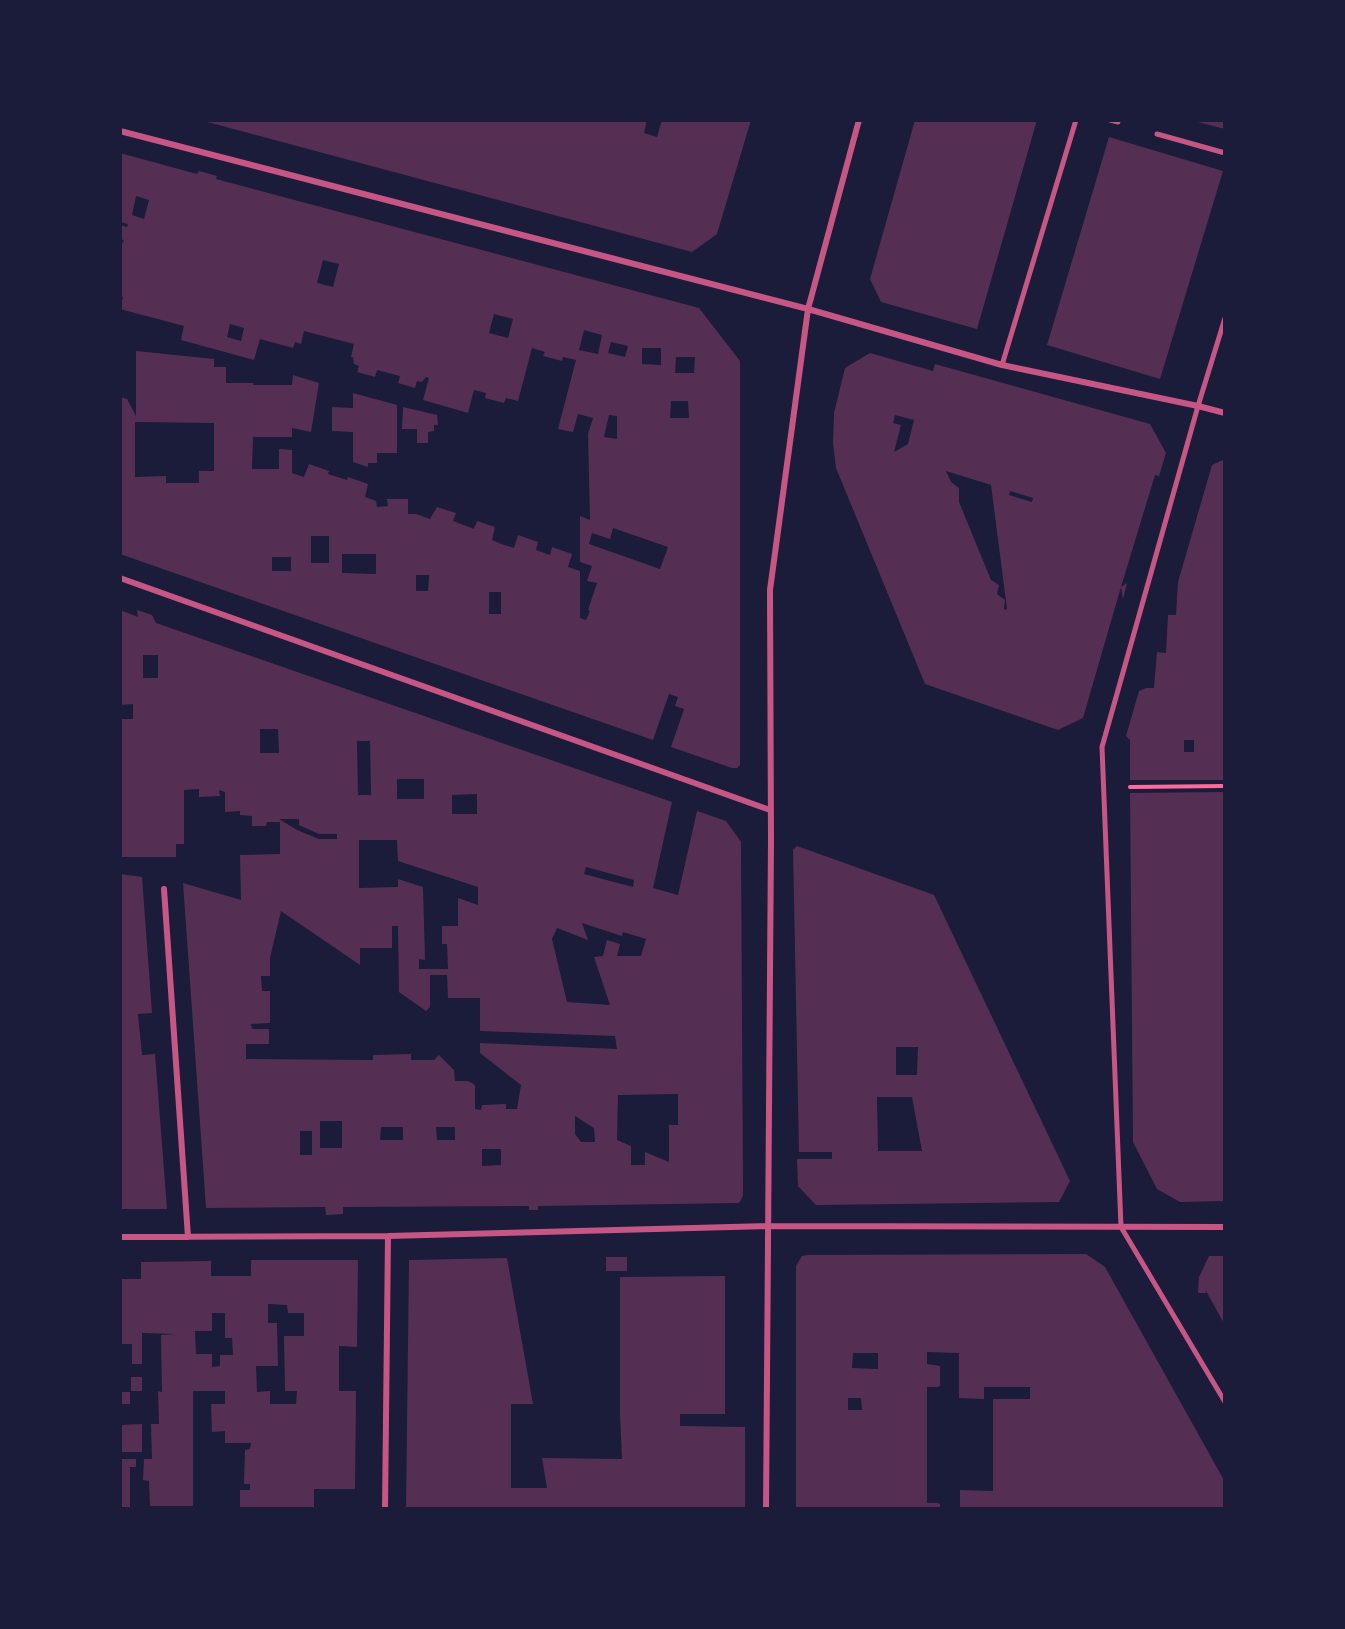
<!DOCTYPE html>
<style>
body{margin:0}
#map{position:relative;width:1345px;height:1629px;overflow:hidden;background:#1b1b3a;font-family:"IBM Plex Sans",sans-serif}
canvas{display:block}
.frame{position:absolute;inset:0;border:122px solid #1b1b3a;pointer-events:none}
</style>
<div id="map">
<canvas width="1345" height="1629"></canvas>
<div class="frame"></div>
</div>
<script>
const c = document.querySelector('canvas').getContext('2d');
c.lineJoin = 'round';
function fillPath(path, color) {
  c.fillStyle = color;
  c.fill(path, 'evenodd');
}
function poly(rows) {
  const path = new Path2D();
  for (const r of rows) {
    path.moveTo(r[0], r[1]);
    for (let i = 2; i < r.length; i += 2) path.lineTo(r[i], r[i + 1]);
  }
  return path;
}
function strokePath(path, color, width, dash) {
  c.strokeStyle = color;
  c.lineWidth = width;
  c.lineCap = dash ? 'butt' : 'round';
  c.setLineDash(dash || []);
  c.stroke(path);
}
const building = poly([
 [200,120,647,120,644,133,657,137,662,120,751,120,717,234,692,252],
 [915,120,1037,120,977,329,881,302,870,279],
 [1225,120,1225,129,1194,121,1195,120],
 [1109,137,1223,171,1160,379,1047,345],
 [120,153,197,174,199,171,217,176,216,179,699,308,740,361,740,765,737,768,732,768,671,747,684,709,675,706,678,697,669,694,653,740,120,554,120,397,127,399,136,416,136,351,214,359,214,367,226,367,226,383,253,383,253,385,292,385,293,375,319,383,311,432,292,428,292,437,253,437,252,469,279,469,279,449,292,450,292,473,304,477,309,464,329,471,328,474,347,480,348,477,368,484,365,497,376,501,377,507,388,506,387,499,408,499,408,514,416,514,430,519,437,507,456,513,453,521,474,529,477,521,495,527,492,540,501,544,514,548,518,535,538,542,536,550,550,555,552,547,572,554,568,567,580,571,580,618,586,620,590,611,588,610,597,583,587,581,592,566,580,562,580,516,590,520,588,434,593,418,578,414,573,432,558,429,576,360,563,357,562,361,543,356,545,352,532,348,518,401,506,398,504,403,485,398,486,393,474,390,468,413,423,400,429,378,426,377,422,382,417,381,415,388,398,383,400,376,377,370,375,377,357,372,359,366,354,364,353,357,351,357,354,344,304,331,301,344,295,342,293,348,260,339,254,360,181,340,184,326,120,309,123,297,120,296,120,242,123,243,124,240,120,239,120,225,127,227,128,224,120,222],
 [136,196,149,200,144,219,132,215],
 [323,260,339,264,333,287,317,283],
 [494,314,513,319,508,338,489,333],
 [230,324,244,328,241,341,227,337],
 [584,330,602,335,598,354,579,350],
 [611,342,628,346,625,357,608,353],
 [642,348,661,348,661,365,642,364],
 [676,357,695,357,694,373,675,373],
 [671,401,688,401,689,418,670,418],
 [609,415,617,416,617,439,604,437],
 [135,422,214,423,214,471,199,471,199,483,166,483,166,476,135,477],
 [613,528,668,547,660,569,589,544,592,533,610,539],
 [311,536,329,536,329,563,311,563],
 [342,554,376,554,376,574,342,573],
 [272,557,291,557,291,571,272,571],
 [416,575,429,575,428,591,416,591],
 [489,592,501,592,501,614,489,614],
 [870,353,933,371,935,364,1150,424,1166,453,1159,476,1155,475,1121,587,1127,583,1123,599,1121,587,1083,718,1058,730,925,684,836,468,833,443,834,413,845,368],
 [895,415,914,420,908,444,894,452,901,425,893,423],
 [946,471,991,485,1007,609,1004,610,1005,600,997,594,999,585,991,580,959,502,959,488,951,482],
 [1010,491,1033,498,1032,502,1009,495],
 [353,393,397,405,397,453,377,453,377,463,368,463,368,467,353,462,353,432,332,431,332,407,353,408],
 [403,407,437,415,438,425,434,425,434,431,428,432,428,443,417,443,417,429,402,429],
 [1225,459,1225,780,1130,780,1130,740,1126,736,1139,691,1146,688,1154,688,1157,652,1166,653,1168,615,1176,615,1178,582,1212,465],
 [1184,740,1194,740,1194,752,1184,752],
 [120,610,138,617,137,610,152,615,156,623,672,802,653,888,678,895,697,811,726,821,741,842,743,1187,743,1196,739,1203,538,1206,538,1210,529,1210,529,1206,343,1207,343,1214,326,1215,325,1207,206,1208,183,883,241,900,240,855,280,854,280,822,267,822,266,826,252,826,252,816,240,815,240,811,225,812,225,792,219,790,220,796,199,797,199,789,184,790,184,844,176,844,176,857,120,857,120,719,133,719,133,704,120,705],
 [143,655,158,655,158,678,143,678],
 [260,729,278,729,279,753,260,753],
 [357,741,370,741,371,795,358,795],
 [397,779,424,779,424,799,397,799],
 [477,794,477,814,452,814,452,795],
 [279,819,299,819,299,825,319,834,337,834,337,839,319,839,297,830],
 [359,840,397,840,398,861,478,887,478,905,458,898,458,926,442,926,442,944,447,944,448,969,419,969,419,959,425,960,423,887,398,879,398,887,359,888],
 [586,867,634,880,633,887,584,874],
 [281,911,360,965,360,948,392,948,392,926,398,926,399,992,426,1011,430,1007,430,975,447,975,448,998,480,998,480,1031,615,1036,617,1049,480,1043,480,1053,521,1085,517,1109,506,1109,506,1104,482,1105,481,1110,475,1109,475,1085,468,1081,455,1081,454,1070,439,1055,434,1060,411,1060,411,1054,373,1055,373,1060,246,1059,246,1044,269,1044,269,1029,252,1029,251,1024,270,1023,270,991,262,991,261,976,270,976,270,958],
 [582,923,622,936,623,932,646,939,641,956,617,956,620,944,607,940,603,956,594,957,610,1005,567,1002,552,939,557,928,588,940],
 [678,1094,678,1125,669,1125,669,1162,645,1152,645,1165,631,1165,631,1146,617,1140,618,1095],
 [575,1116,594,1128,595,1142,581,1142,575,1134],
 [320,1121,342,1121,342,1148,320,1148],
 [381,1127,403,1127,403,1140,380,1140],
 [436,1127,455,1127,455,1140,437,1140],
 [300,1131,312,1131,312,1155,300,1155],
 [482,1149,501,1149,501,1165,482,1166],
 [1225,792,1225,1201,1180,1202,1157,1189,1133,1142,1130,793],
 [797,846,934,895,1070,1181,1059,1202,816,1205,798,1186,797,1159,832,1159,832,1152,799,1152,793,850],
 [896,1047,918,1047,917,1075,896,1075],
 [877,1097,912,1097,922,1151,878,1151],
 [120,874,142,877,152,1013,138,1014,142,1055,155,1054,167,1209,120,1209],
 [1086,1254,1105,1267,1225,1482,1225,1509,960,1509,960,1490,993,1491,993,1399,1030,1399,1030,1387,984,1387,984,1399,959,1398,959,1353,927,1352,927,1364,940,1366,940,1386,938,1387,927,1387,927,1503,938,1503,940,1504,940,1509,796,1509,796,1266,802,1256,807,1255],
 [853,1353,878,1353,878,1369,852,1368],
 [848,1398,861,1398,862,1410,848,1410],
 [1209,1256,1225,1256,1225,1325,1206,1291,1206,1293,1198,1293,1199,1277],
 [606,1257,627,1257,627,1271,606,1271],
 [507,1258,533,1404,511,1404,511,1488,547,1488,542,1458,622,1459,620,1414,620,1277,725,1276,725,1414,680,1414,680,1426,745,1427,745,1509,406,1509,409,1260],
 [251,1260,358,1260,357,1347,339,1346,339,1391,356,1391,355,1489,314,1489,314,1509,240,1509,240,1490,250,1490,250,1484,244,1484,245,1450,250,1449,251,1443,225,1443,225,1431,212,1432,211,1404,225,1404,225,1391,193,1391,193,1506,150,1506,149,1481,143,1480,144,1459,152,1459,151,1424,159,1424,158,1391,162,1392,161,1335,176,1334,142,1333,142,1364,132,1364,132,1344,120,1344,120,1279,141,1279,141,1262,211,1261,211,1276,251,1276],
 [268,1304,287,1305,288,1313,304,1313,304,1336,284,1336,285,1391,297,1391,296,1404,270,1404,270,1391,257,1392,256,1366,278,1366,277,1323,268,1323],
 [212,1313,225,1313,225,1338,232,1338,233,1355,220,1355,220,1366,212,1367,212,1354,196,1354,195,1331,212,1331],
 [131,1377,142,1377,142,1391,131,1391],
 [120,1392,130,1392,130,1404,120,1404],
 [142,1424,142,1452,120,1452,120,1425],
 [120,1459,136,1459,136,1467,130,1467,130,1509,120,1509]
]);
const path = poly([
 [1130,787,1225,786]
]);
const pedestrian = poly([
 [1110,120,1118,122],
 [1157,134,1225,153],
 [1225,318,1198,406,1102,747,1121,1227,1225,1402],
 [1002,365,1076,120]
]);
const minor = poly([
 [120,131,808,309,1002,365,1198,406,1225,413],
 [120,578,770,810],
 [164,889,188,1237],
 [120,1237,388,1236,769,1226,1225,1227],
 [385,1509,388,1236],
 [766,1509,771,840,770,590,808,309,859,120]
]);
fillPath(building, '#542f53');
strokePath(path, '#ff6b9d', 4);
strokePath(pedestrian, '#c65784', 5);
strokePath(minor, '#c65784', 6);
</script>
